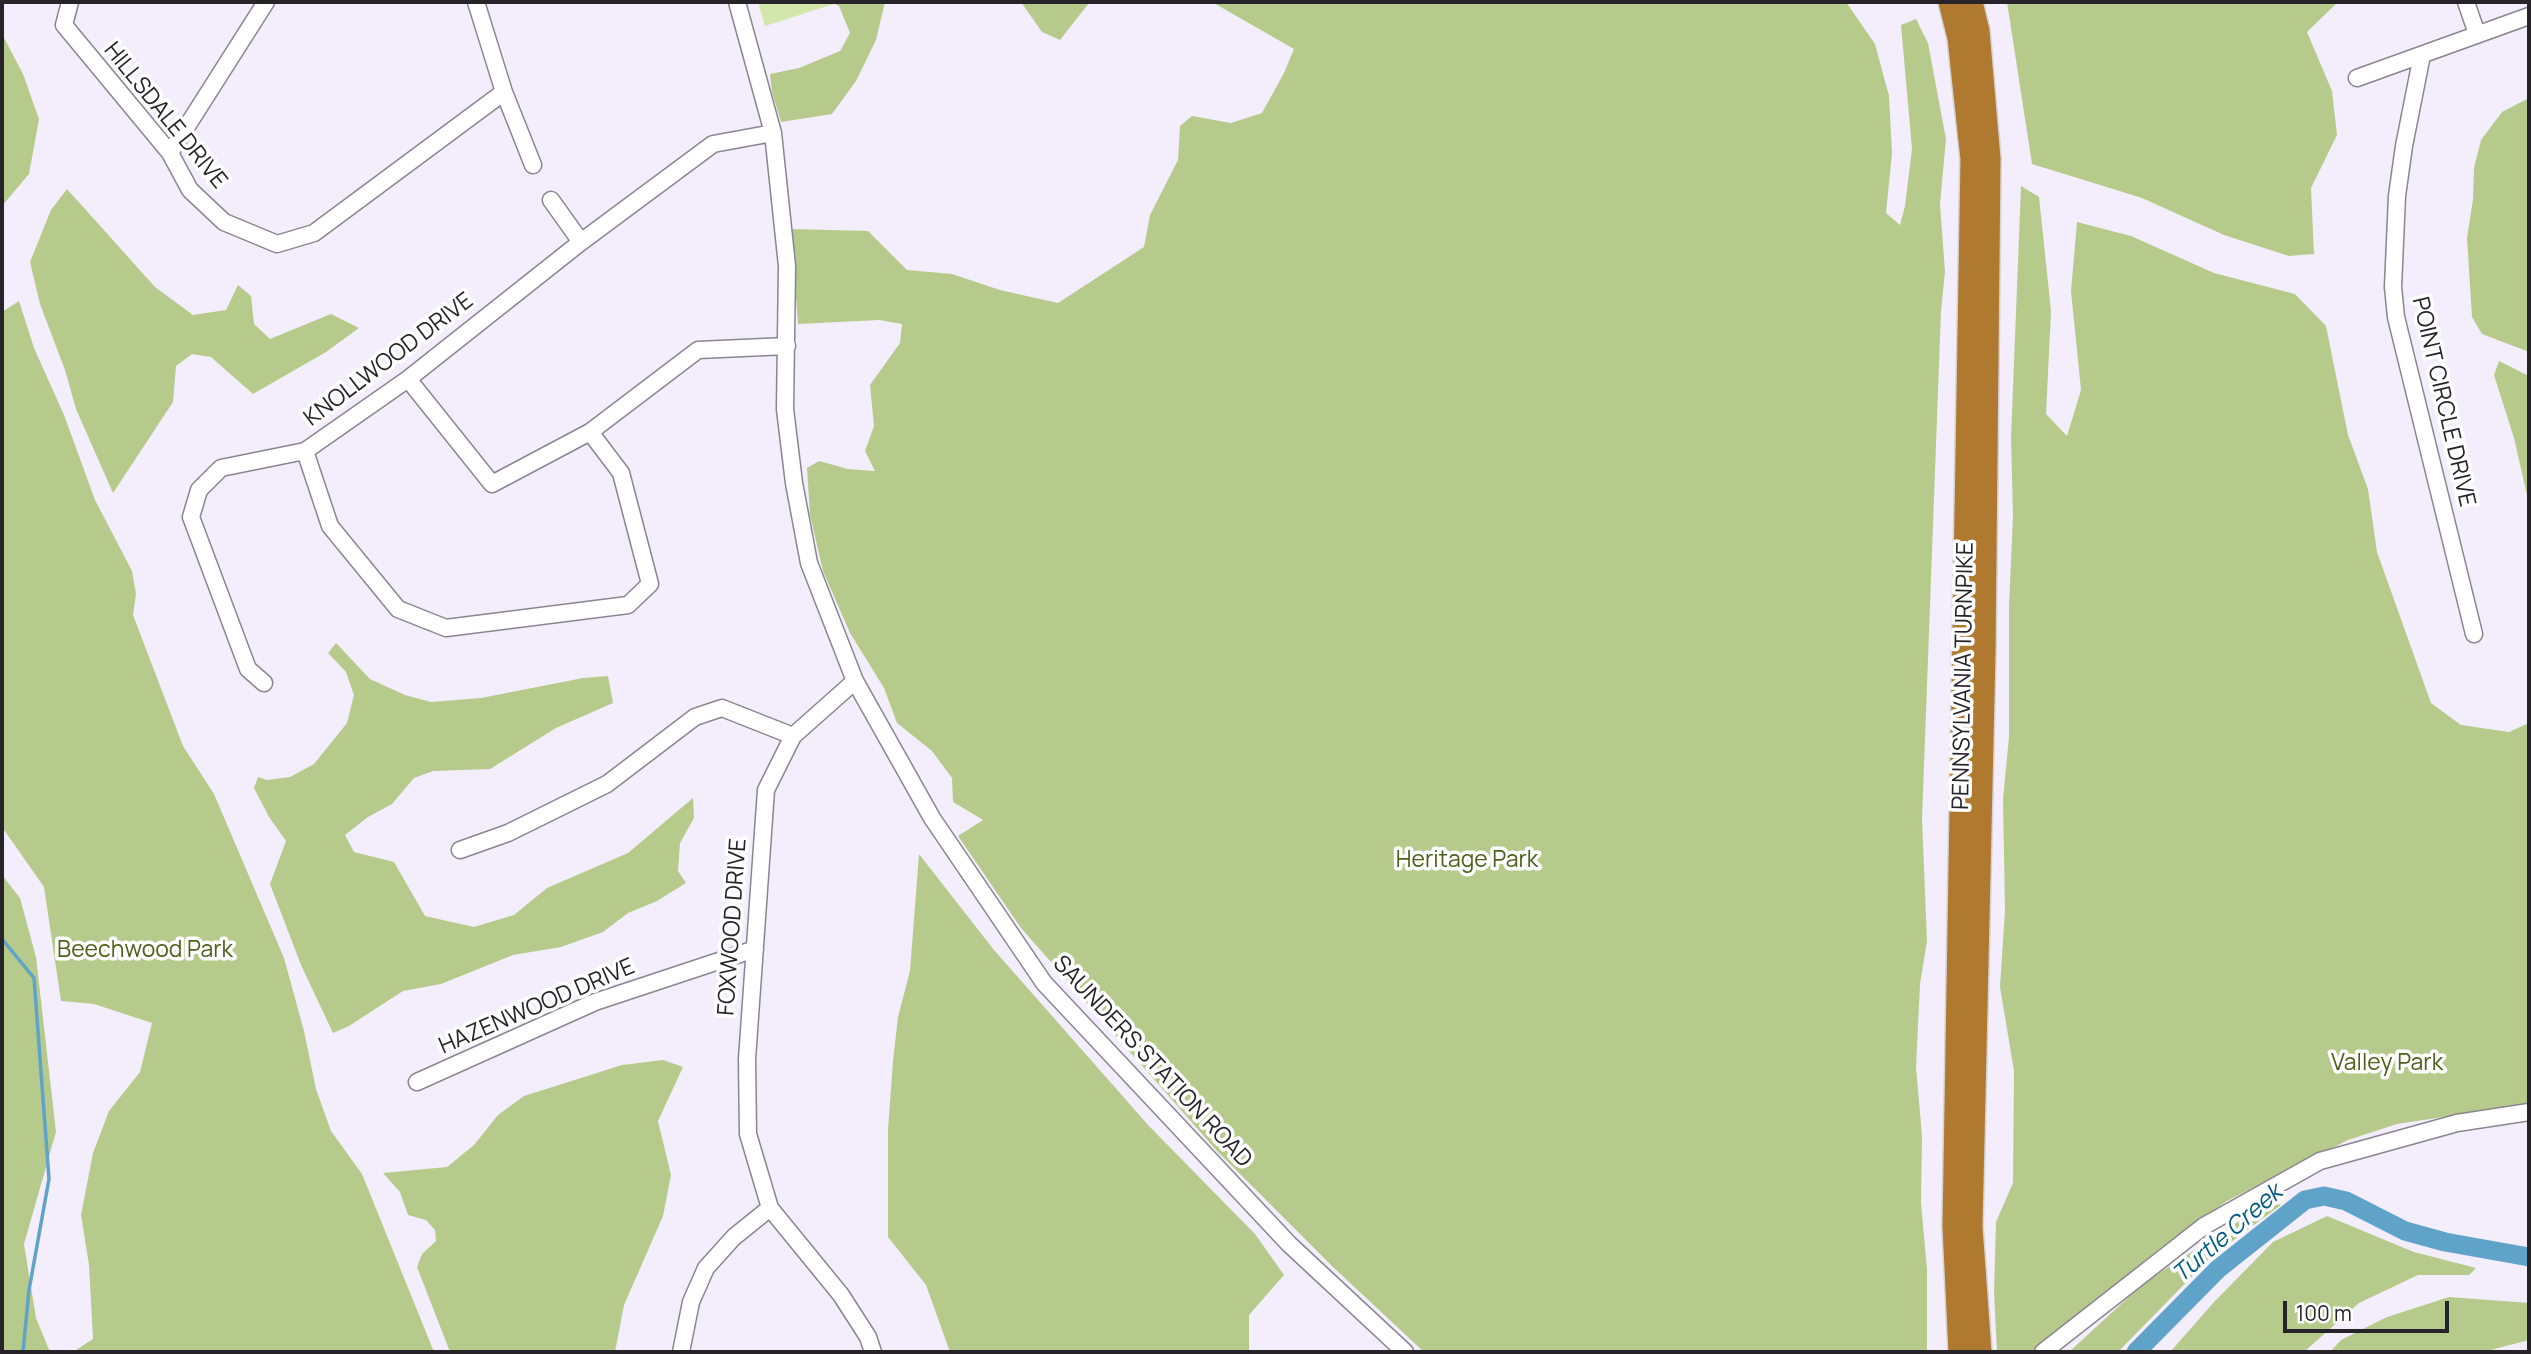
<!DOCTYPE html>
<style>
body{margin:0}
#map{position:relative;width:2531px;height:1354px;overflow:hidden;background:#f4edfc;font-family:Manrope,sans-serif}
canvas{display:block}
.frame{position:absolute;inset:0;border:4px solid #262329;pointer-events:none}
.scale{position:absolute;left:2283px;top:1301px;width:166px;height:32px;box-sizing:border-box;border:4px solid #262329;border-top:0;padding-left:9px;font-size:21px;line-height:24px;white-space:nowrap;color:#262329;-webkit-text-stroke:5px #fefefe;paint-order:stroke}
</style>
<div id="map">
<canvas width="2531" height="1354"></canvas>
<div class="frame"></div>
<div class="scale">100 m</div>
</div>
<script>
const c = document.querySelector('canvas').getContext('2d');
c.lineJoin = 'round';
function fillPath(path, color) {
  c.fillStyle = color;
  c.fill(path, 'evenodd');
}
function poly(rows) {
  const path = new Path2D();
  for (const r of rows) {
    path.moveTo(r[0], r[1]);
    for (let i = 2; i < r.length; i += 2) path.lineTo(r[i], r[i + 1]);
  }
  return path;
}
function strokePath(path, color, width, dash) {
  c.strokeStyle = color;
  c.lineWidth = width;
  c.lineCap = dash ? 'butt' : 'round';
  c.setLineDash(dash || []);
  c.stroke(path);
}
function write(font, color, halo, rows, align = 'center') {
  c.font = font + ' Manrope,sans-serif';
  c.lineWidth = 7;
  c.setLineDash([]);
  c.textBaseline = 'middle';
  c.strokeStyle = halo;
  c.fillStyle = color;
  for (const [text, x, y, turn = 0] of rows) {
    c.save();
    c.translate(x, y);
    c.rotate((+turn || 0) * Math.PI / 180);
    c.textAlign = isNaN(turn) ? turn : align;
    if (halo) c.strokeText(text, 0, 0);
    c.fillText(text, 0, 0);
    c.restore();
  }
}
const green = poly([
 [758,2,840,2,765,26]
]);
const forest = poly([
 [831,2,885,2,876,40,856,81,832,114,781,122,772,92,770,74,799,68,840,51,850,33,839,6],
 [1021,2,1094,2,1089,3,1060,40,1042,32],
 [1212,2,1846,2,1875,44,1889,96,1892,153,1886,213,1900,225,1905,206,1912,149,1901,25,1916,19,1928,43,1946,139,1940,204,1945,272,1941,311,1922,819,1927,941,1920,984,1916,1067,1922,1136,1921,1203,1927,1269,1927,1352,1424,1352,1334,1268,1217,1151,1021,928,958,836,983,820,953,802,952,778,932,751,897,723,884,688,850,633,823,571,810,515,807,468,819,461,848,469,875,471,865,451,874,426,870,385,900,343,902,324,879,320,798,324,791,229,868,231,907,270,952,274,1000,290,1058,303,1144,247,1150,215,1178,160,1180,126,1192,116,1231,123,1262,113,1284,73,1294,49],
 [2007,2,2338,2,2307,32,2332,91,2337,135,2311,188,2314,254,2289,256,2224,235,2142,198,2032,164],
 [2,34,23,74,39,119,29,174,2,206],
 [2529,98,2529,352,2482,334,2472,317,2467,238,2473,199,2474,168,2481,140,2502,112],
 [2021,186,2039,197,2051,311,2046,414,2067,436,2081,390,2071,291,2077,222,2131,236,2214,273,2295,294,2326,326,2348,435,2368,489,2377,552,2431,703,2461,725,2509,732,2529,723,2529,1104,2397,1124,2348,1140,2227,1201,2159,1249,2033,1352,1997,1352,1994,1293,1996,1222,2013,1183,2014,1071,2000,987,2005,910,2003,799,2009,737,2009,607,2013,516,2011,438],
 [67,189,155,287,193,315,226,310,238,285,251,296,254,324,270,339,331,314,359,328,326,352,253,394,211,357,192,354,176,366,173,402,113,493,76,409,65,370,40,304,30,262,51,210],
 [19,301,34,348,64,415,95,500,132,571,136,594,133,615,183,746,214,794,284,958,304,1031,316,1089,331,1131,362,1174,434,1352,73,1352,93,1339,89,1265,81,1215,93,1153,109,1111,140,1072,152,1023,94,1004,61,1001,44,887,2,827,2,312],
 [2499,361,2529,376,2529,504,2514,438,2494,375],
 [336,643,370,679,405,695,431,702,481,698,583,678,608,676,613,703,556,728,490,769,433,771,414,778,392,804,368,817,345,835,354,852,394,862,425,916,474,927,514,915,547,888,628,853,693,798,694,818,680,843,678,871,686,883,657,901,628,913,603,932,561,947,513,955,441,984,403,991,349,1026,333,1033,301,965,270,884,286,841,269,817,254,788,258,777,267,780,290,777,314,764,347,723,354,695,346,672,328,653],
 [919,854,994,950,1149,1126,1255,1234,1284,1275,1249,1315,1249,1352,950,1352,926,1285,888,1237,888,1130,893,1061,898,1017,910,971],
 [2,875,20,898,36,957,56,1132,24,1244,36,1318,50,1352,2,1352],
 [663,1060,683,1067,658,1121,671,1175,663,1216,624,1305,615,1352,450,1352,417,1267,422,1254,436,1241,435,1230,426,1220,408,1215,400,1192,383,1173,447,1167,474,1145,498,1115,524,1096,622,1065],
 [2270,1201,2281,1205,2212,1256,2118,1352,2069,1352,2144,1283],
 [2327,1216,2414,1252,2476,1268,2469,1275,2418,1275,2359,1303,2304,1352,2170,1352,2215,1301,2273,1242],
 [2449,1297,2529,1303,2529,1340,2483,1352,2330,1352,2341,1340,2387,1317]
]);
const stream = poly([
 [2,939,34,978,49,1179,29,1290,23,1352]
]);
const river = poly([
 [2136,1352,2218,1269,2305,1200,2324,1196,2346,1201,2405,1231,2445,1242,2529,1257]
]);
const minor = poly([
 [70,2,64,25,170,153,190,190,224,222,277,244,314,233,504,92],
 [476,2,504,92,533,165],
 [737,2,773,133,787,266,785,409,794,483,809,563,855,681,932,818,1044,983,1289,1244,1405,1352],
 [2466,2,2477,34],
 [2422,55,2404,146,2397,196,2393,287,2396,317,2474,634],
 [2357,78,2529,16],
 [170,153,266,2],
 [551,200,581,242],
 [408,379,492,484,590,432,698,350,787,346],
 [305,451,330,526,398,609,446,628,628,605,650,584,621,473,590,432],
 [855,681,793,736,766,790,747,1059,748,1134,770,1208,841,1295,868,1337,873,1352],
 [264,683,248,669,191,517,199,490,221,468,305,451,408,379,581,242,713,144,773,133],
 [460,850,508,833,607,784,695,717,722,708,793,736],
 [417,1082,595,1002,755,949],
 [681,1352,691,1302,706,1268,734,1237,770,1208],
 [2043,1352,2204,1226,2320,1161,2457,1123,2529,1112]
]);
const highway = poly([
 [1950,2,1959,38,1972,159,1954,1226,1960,1352],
 [1971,2,1978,31,1989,159,1984,652,1971,1227,1980,1352]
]);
const streetNames = [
 ["HILLSDALE DRIVE",165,116,51],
 ["KNOLLWOOD DRIVE",389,360,-37],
 ["POINT CIRCLE DRIVE",2443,402,77],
 ["PENNSYLVANIA TURNPIKE",1964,676,-89],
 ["FOXWOOD DRIVE",733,927,-86],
 ["HAZENWOOD DRIVE",537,1007,-23],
 ["SAUNDERS STATION ROAD",1152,1062,47]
];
const parkNames = [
 ["Heritage Park",1467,861],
 ["Beechwood Park",145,951],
 ["Valley Park",2387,1064]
];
const waterNames = [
 ["Turtle Creek",2228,1234,-41]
];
fillPath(green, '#d2e7a9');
fillPath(forest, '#b6cb8b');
strokePath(stream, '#5fa3c8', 3.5);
strokePath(river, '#5fa3c8', 19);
strokePath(minor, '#8b8592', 19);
strokePath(highway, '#d4d3d4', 26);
strokePath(minor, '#fff', 16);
strokePath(highway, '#af7a2f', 23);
write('23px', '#262329', '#fefefe', streetNames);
write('23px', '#4e601c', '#fefefe', parkNames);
write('italic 24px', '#005b80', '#fefefe', waterNames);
</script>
